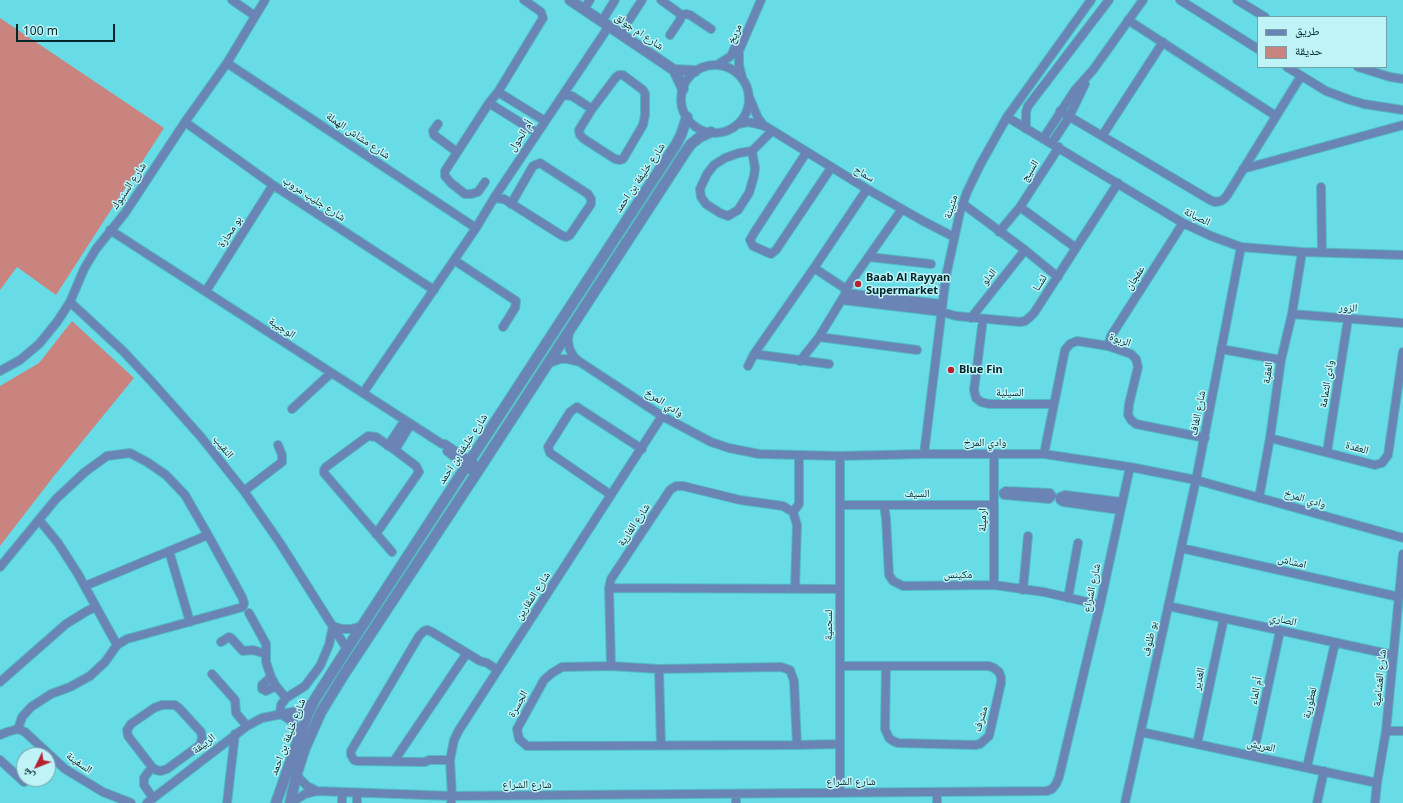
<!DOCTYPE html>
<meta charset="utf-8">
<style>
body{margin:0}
#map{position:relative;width:1403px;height:803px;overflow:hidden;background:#68dce6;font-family:"Noto Sans","Noto Naskh Arabic",sans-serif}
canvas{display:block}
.legend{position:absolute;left:1257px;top:16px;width:130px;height:52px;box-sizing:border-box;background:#bff3f7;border:1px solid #73a1a5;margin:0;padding:5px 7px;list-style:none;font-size:12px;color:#00272a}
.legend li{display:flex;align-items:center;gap:8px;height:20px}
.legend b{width:20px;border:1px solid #73a1a5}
.north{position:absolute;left:16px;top:747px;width:40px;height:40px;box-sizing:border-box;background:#bff3f7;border:1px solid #73a1a5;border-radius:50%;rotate:227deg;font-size:11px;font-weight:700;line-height:16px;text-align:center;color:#00272a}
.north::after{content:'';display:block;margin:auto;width:14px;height:18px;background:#b4222e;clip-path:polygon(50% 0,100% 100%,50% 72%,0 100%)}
.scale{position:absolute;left:16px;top:24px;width:99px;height:18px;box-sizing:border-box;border:2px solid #00272a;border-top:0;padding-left:5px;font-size:12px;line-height:14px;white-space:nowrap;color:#00272a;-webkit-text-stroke:3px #bff3f7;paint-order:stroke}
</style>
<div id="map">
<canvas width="1403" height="803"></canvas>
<ul class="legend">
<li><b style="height:5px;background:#6a84b6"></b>طريق</li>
<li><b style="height:11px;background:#c98480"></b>حديقة</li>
</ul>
<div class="north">ش</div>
<div class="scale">100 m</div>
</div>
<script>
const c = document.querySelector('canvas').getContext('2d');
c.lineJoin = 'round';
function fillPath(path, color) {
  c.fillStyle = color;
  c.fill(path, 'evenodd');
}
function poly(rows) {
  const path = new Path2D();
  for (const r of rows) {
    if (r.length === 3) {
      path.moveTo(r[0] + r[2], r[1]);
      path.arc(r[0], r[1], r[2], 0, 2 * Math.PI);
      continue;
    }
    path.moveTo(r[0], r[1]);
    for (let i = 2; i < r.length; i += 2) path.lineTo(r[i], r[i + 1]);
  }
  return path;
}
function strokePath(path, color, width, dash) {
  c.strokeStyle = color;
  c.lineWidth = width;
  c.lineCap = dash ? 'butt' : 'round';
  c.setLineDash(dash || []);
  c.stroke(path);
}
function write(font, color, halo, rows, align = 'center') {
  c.font = font + ' "Noto Sans","Noto Naskh Arabic",sans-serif';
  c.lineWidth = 3;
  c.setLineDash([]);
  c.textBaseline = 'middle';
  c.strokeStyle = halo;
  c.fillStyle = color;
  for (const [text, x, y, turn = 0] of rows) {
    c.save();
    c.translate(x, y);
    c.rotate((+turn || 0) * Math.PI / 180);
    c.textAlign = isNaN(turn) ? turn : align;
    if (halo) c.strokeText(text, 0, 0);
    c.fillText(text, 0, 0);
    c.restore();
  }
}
const green = poly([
 [0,18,164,128,56,295,17,267,0,290],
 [72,321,134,378,54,476,0,546,0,386,39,363]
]);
const minor = poly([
 [232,0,255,16],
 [661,0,679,13,681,16,680,20,670,35],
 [1180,0,1258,49],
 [1237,0,1265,17],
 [584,9,590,0],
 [681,16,686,14,690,15,711,29],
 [1128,20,1276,116],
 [602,21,615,0],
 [620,34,642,0],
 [227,63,476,228],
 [717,65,731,56,738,41],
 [715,99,34],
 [1287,67,1326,91,1350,100,1364,104,1403,110],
 [1358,67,1390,77,1403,79],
 [742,77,739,65,739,51,761,0],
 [498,92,543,18,541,12,524,0],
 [563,95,572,96,592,109,579,130,580,135,584,139,615,159,620,160,623,159,643,125,645,115,645,94,643,90,623,75,619,75,616,77,592,109],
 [750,99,758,118,764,126],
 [1060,111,1210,200,1215,202,1221,201,1225,198,1228,194,1301,76],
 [1007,117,1183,223,1211,236,1241,247,1302,252,1403,255],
 [185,122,273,185,434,290],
 [438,124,433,131,434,135,457,152],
 [738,124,748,122,765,126,867,189,923,221,954,237],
 [1026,129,1026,112,1028,106,1109,0],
 [537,133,489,103,498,92,545,121],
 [1102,136,1163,42],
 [1043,139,1075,90,1093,70,1143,0],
 [1052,143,1069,117,1085,84],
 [752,151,755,168,754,176,749,193,738,210,728,216,720,213,706,204,701,197,700,189,707,174,714,165,725,158,739,153,752,151,772,131],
 [806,153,754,233,750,240,753,246,771,254,776,250,831,168],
 [1243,169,1403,125],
 [485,182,478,192,471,194,465,194,451,183,445,176,445,171,489,103],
 [1321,187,1322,252],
 [494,198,504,199,561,235,566,237,570,235,591,204,591,199,588,194,540,163,533,166,511,204],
 [963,204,1025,250,1058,277],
 [1020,207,1076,248],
 [110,230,442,444,445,444,480,468],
 [999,232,1020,207,1059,147],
 [869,257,931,264],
 [454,260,516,301,515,308,503,327],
 [814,268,846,289,902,209],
 [206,291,273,185],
 [845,293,942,304],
 [842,300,942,312,956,316,1020,322,1025,321,1030,317,1034,313,1118,183],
 [70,302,123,351,152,382,201,437,244,491,280,543,347,649],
 [1292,314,1403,323],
 [971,318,1025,250],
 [983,319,974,390,976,398,981,402,989,404,1053,404],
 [569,331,568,342,570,350,574,357,580,362,662,416,711,442,729,448,759,454,840,456,924,454,1044,454,1130,467,1196,480,1403,538],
 [819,337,917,350],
 [1108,346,1111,336,1183,223],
 [1221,349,1281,360],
 [754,354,829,364],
 [800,361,819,337,844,296],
 [547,364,560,359,567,359,580,362],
 [748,366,754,354,814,268,867,189],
 [0,371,20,360,39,344,57,322,70,302,84,269,96,249,125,213,185,122,227,63,265,0],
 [363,393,476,228,494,198,609,26],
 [292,409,331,373],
 [1270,438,1375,465,1382,463,1388,455,1403,352],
 [388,446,405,420],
 [395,450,411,424],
 [447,451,476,474],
 [1327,452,1348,319],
 [924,454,946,276,960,212,967,192,980,165,1007,117,1091,0],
 [994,454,994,585],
 [1044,454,1065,350,1070,344,1077,341,1108,346,1131,354,1136,359,1138,367,1129,404,1128,415,1131,420,1136,424,1205,438],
 [244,491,282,462,282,455,278,445],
 [1006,491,1050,493,1052,496,1049,499,1004,495,1003,493,1006,491],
 [611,495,550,453,548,447,570,412,577,407,642,449],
 [1259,498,1270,438,1281,360,1292,314,1302,252],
 [840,505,994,505],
 [884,505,886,518,889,575,893,581,903,586,994,585,1044,592,1100,605],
 [1120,510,1063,502,1060,500,1060,497,1065,495,1122,502],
 [793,512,799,504,799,455],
 [40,521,58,543,78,574,117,645],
 [376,534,419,472,416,466,395,450,376,437,368,436,326,467,324,470,324,473,392,552],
 [1181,548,1399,597],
 [169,551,190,622],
 [0,567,56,499,85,472,107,456,130,453,147,462,166,475,185,495,208,535,242,597,244,603,243,607,127,639,117,645,105,662,90,676,70,687,51,694,31,707,22,717,18,729],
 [85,586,208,535],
 [609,588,840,589],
 [1023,590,1028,536],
 [1068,598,1078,543],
 [1168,606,1393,655],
 [249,613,266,644,266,662,271,677,276,686,286,698],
 [333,626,342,629,351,629,362,626],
 [221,642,229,637,231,638,243,651,253,650,266,654],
 [611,666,609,588,611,579,670,490,676,486,683,486,740,500,783,506,793,512,797,525,795,588],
 [840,666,989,666,994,668,999,672,1001,677,1001,683,989,736,980,744,975,745,898,743,893,741,889,738,885,729,886,666],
 [659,669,661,745],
 [212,674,235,700,236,713,247,726],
 [271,677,262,685,262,689,266,691,276,686],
 [0,682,66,624,87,611,96,607],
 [280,713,281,705,286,698,305,686,320,666,329,645,333,626],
 [281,714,293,722,300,734],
 [1386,731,1403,731],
 [1141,732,1377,783],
 [0,735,7,732,18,729,25,732,65,769,103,792,131,803],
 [1197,744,1224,618],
 [797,745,794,681,790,670,781,667,659,669,611,666,562,667,552,673,544,680,517,729,519,739,527,746,797,745,840,744],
 [1253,756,1280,631],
 [0,760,24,782],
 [450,760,429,760,425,762,357,761,354,760,351,755,351,751,419,636,424,631,427,630,432,632,480,661,487,663,498,670],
 [394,761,467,653],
 [152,767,156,770,161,771,167,769,200,745,202,738,201,732,179,708,175,705,162,705,154,708,131,724,127,730,128,736,152,767,144,778,144,785,153,798],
 [1307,767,1335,643],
 [297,773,299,778,307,786,317,791],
 [342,792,342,803],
 [937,792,937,803],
 [840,793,840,456],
 [736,794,736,803],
 [147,803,247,726,262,718,302,710,314,701],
 [227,803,235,734],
 [291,803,305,794,317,791,452,796,1047,791,1052,789,1056,784,1059,777,1100,605,1130,467],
 [357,803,357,793],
 [451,803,452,796,450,760,454,740,459,730,662,416],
 [1125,803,1196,480,1241,247],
 [1317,803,1324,771],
 [1375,803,1377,783,1386,731,1403,554]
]);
const tertiary = poly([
 [570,0,674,70,695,71],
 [674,70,683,89],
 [276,803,297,743,308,714,315,699,347,649,677,143,681,135,687,117],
 [290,803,297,773,305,748,321,712,343,676,480,468,686,151,691,144,700,137,711,132]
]);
const markers = [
 [858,284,4,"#b4222e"],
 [951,370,4,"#b4222e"]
];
const streetNames = [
 ["شارع ام جولق",639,32,34],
 ["مريخ",735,34,-67],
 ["شارع مشاش الهملة",358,136,34],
 ["أم الحول",521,136,-56],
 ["السيج",1030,171,-57],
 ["سماح",864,174,31],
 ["شارع خليفة بن احمد",640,178,-56],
 ["شارع السنبوك",129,186,-56],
 ["شارع جليب مروب",314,199,33],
 ["متيبنة",951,207,-73],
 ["الصبانة",1197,217,26],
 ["بو محارة",230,232,-57],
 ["الدلو",989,277,-51],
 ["عفجان",1135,278,-57],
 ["لشــا",1040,283,-57],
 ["الزور",1348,308,4],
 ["الوجيبة",282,328,33],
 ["الربوة",1120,340,19],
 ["العقبة",1268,373,-82],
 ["وادى الثمامة",1327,384,-81],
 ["السيلية",1010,393],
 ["وادي المرخ",664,403,32],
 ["شارع الغاف",1198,413,-79],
 ["وادي المرخ",985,443],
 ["النقيب",223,447,51],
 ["العقدة",1357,448,15],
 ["شارع خليفة بن احمد",463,449,-57],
 ["السيف",917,494],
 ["وادي المرخ",1305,499,16],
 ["ارميلة",983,520,-90],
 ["شارع الغارية",634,525,-56],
 ["امشاش",1292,562,13],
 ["مكينس",958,575],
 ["شارع الشراع",1092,588,-78],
 ["شارع المقارين",533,596,-57],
 ["الصاري",1283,620,12],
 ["لسحمية",829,625,-90],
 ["بو ظلوف",1150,639,-78],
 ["شارع الغشامية",1380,678,-84],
 ["الغدير",1199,679,-78],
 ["أم الماء",1256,691,-78],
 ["لعطورية",1310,703,-77],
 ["الجسرة",518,704,-61],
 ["مشرف",981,719,-73],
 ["شارع خليفة بن احمد",288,737,-69],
 ["الربيقة",204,744,-38],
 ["العريش",1261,746,12],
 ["السفينة",79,763,35],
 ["شارع الشراع",851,782],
 ["شارع الشراع",527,785]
];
const poiNames = [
 ["Baab Al Rayyan",866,278],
 ["Supermarket",866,291],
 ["Blue Fin",959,370]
];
fillPath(green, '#c98480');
strokePath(minor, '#53b8c0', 10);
strokePath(tertiary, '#53b8c0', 12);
strokePath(minor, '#6a84b6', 8);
strokePath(tertiary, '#6a84b6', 10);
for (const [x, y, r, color] of markers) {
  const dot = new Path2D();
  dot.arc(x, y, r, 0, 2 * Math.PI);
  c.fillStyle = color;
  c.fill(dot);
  strokePath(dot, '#bff3f7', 1.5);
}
write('11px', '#00272a', '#bff3f7', streetNames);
write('bold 11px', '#00272a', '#bff3f7', poiNames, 'left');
</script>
